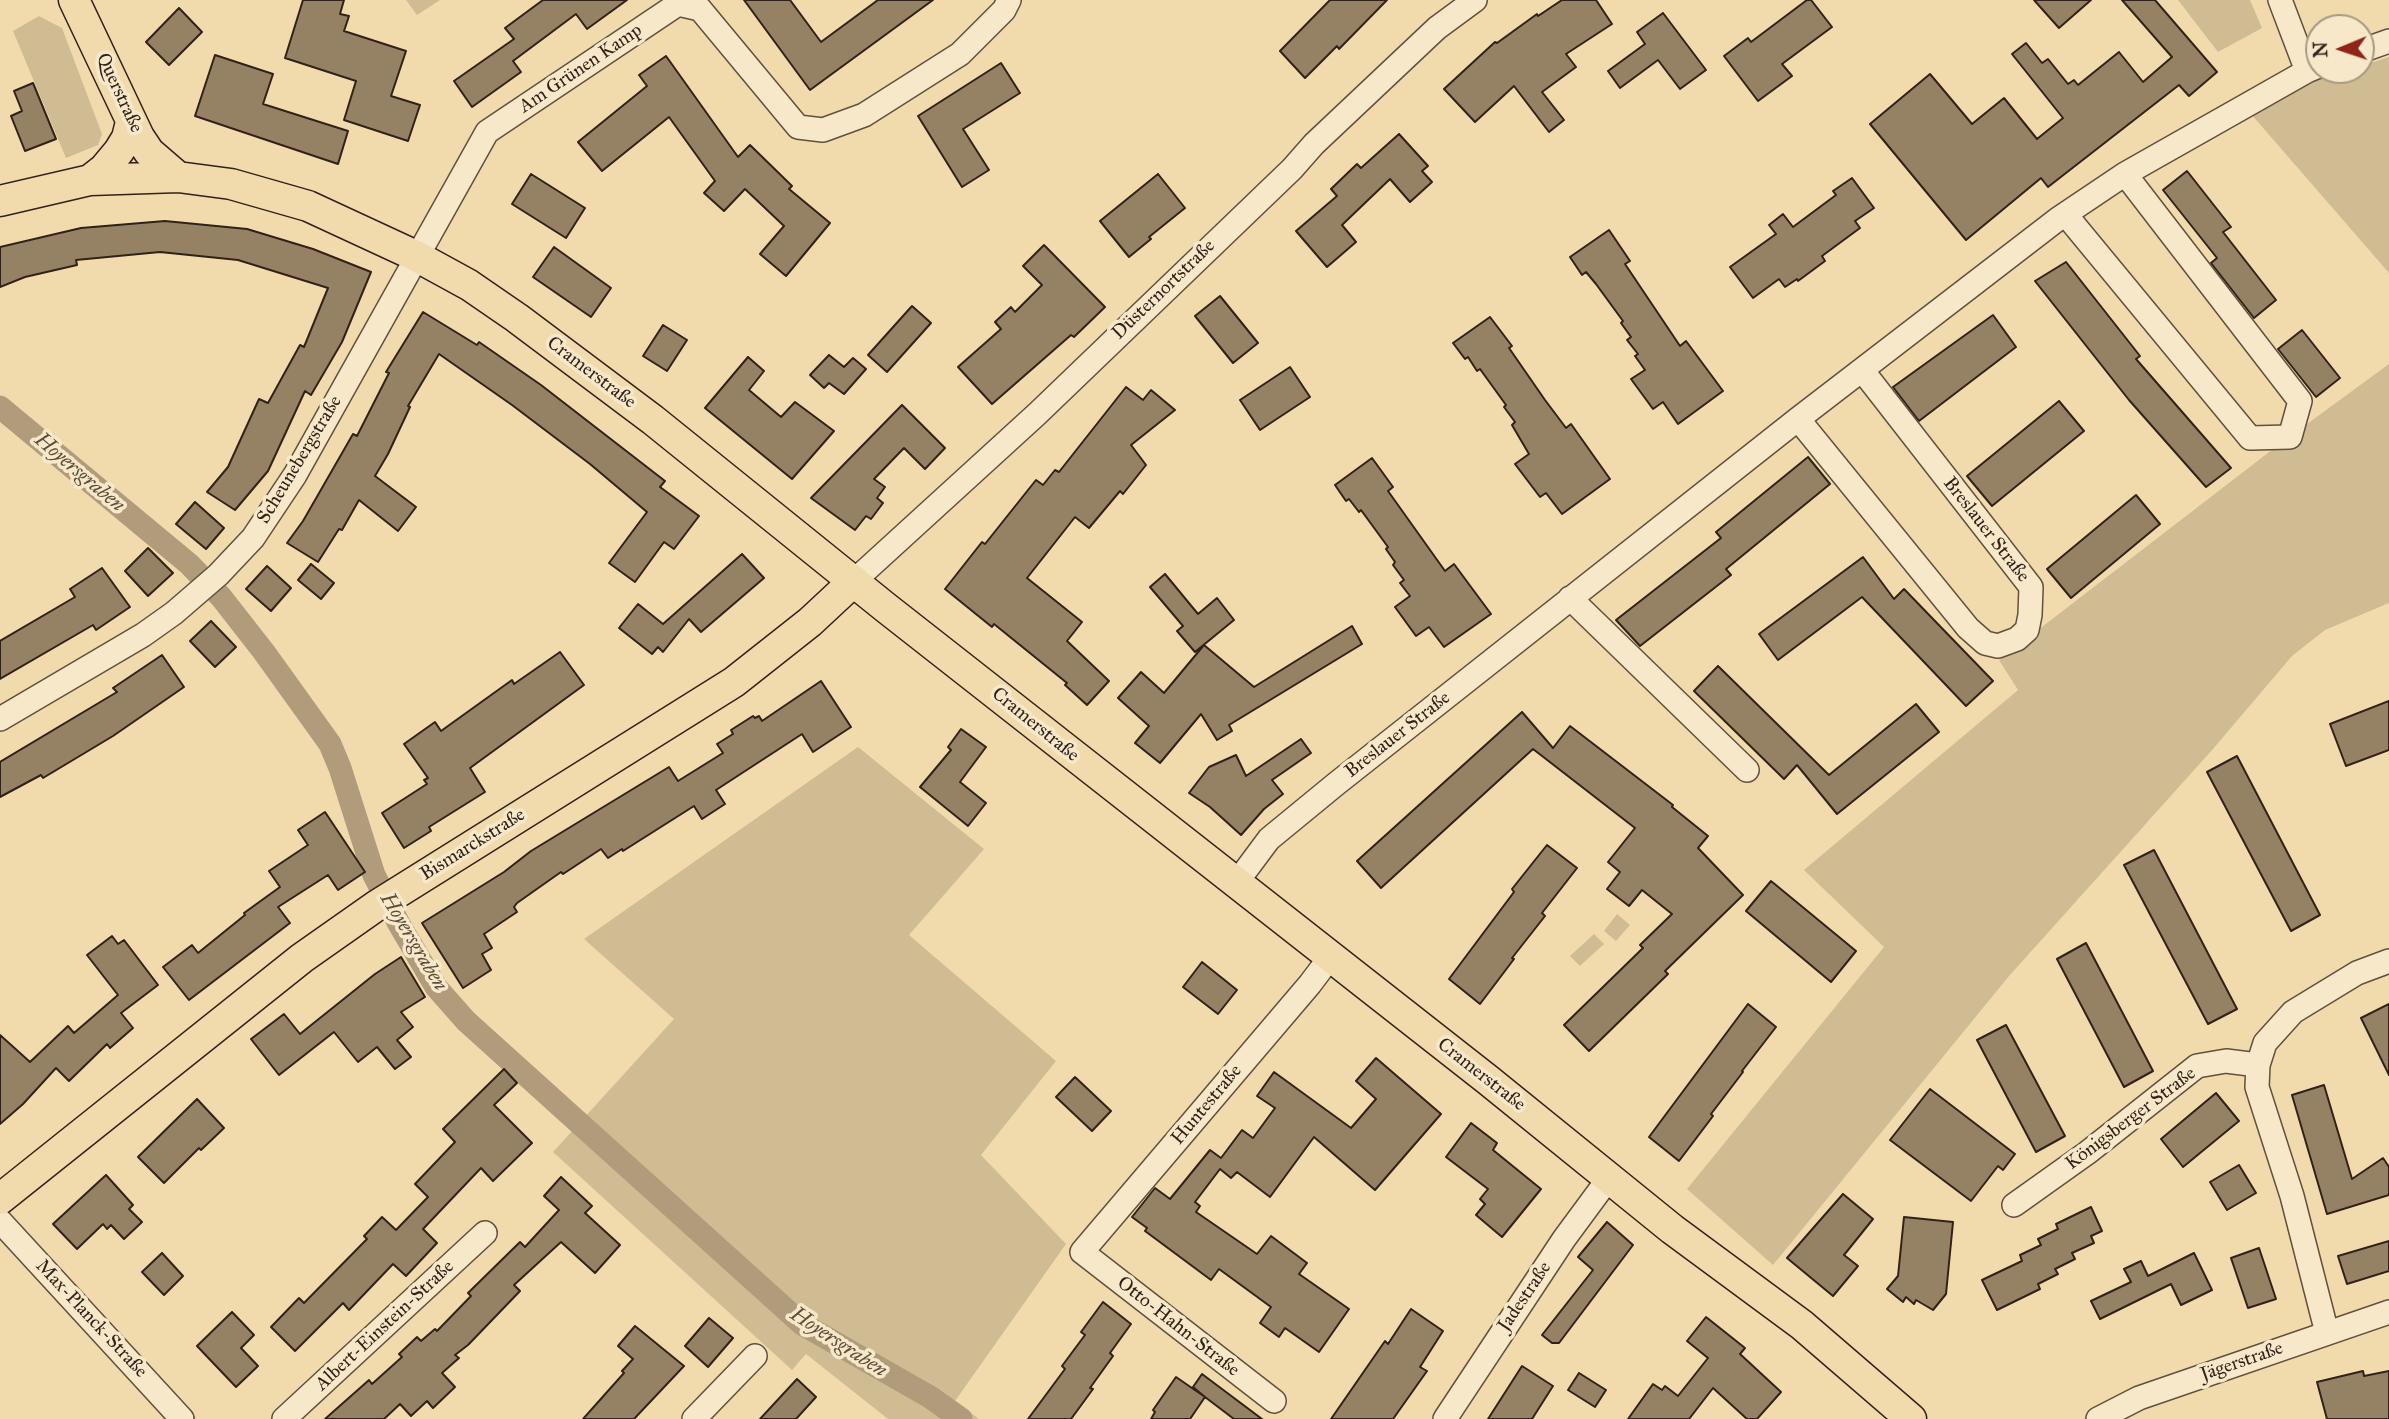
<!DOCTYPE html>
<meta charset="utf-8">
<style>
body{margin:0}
#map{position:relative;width:2389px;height:1419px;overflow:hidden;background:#f1dbac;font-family:"IM FELL Great Primer",serif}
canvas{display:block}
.north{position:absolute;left:2305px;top:14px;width:70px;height:70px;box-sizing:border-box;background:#f6e8c9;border:2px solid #a79983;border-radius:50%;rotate:268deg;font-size:19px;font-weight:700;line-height:28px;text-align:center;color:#312219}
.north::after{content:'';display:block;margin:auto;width:24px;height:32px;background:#8f2418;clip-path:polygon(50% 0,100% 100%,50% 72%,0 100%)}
</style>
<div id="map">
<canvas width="2389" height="1419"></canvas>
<div class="north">N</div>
</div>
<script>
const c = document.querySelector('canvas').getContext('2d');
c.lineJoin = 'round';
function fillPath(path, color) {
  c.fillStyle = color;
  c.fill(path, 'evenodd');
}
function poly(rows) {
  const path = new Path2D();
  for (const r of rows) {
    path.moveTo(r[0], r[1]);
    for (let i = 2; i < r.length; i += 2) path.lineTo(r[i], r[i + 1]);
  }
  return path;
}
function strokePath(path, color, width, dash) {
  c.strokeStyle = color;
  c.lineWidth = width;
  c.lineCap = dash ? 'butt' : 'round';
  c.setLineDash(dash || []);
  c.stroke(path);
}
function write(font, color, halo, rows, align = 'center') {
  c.font = font + ' "IM FELL Great Primer",serif';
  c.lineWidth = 7;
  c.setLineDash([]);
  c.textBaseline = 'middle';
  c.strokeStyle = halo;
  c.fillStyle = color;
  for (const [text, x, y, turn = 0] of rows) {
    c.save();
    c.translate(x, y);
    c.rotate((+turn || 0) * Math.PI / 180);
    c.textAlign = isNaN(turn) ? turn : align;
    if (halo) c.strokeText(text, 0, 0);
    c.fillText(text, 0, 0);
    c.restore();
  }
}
const green = poly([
 [406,0,440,0,417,15],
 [2178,0,2250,0,2262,28,2218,52],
 [39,16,62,28,102,134,98,145,66,158,13,31],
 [2389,57,2389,273,2251,114,2289,93,2321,79,2350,70,2361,70,2361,66],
 [2389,364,2389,603,2325,630,2292,656,2213,749,2009,976,1773,1265,1687,1189,1884,947,1804,870,2018,690,1999,660,2277,446],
 [858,747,984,849,909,935,1056,1061,981,1155,1066,1244,955,1401,979,1419,888,1419,806,1354,792,1370,553,1152,674,1019,584,939],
 [1617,914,1630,925,1616,941,1604,931],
 [1594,934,1604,944,1580,966,1570,956]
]);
const canal = poly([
 [0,407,189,564,221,597,264,652,330,744,340,768,374,875,399,924,436,987,466,1021,802,1324,930,1397,961,1419]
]);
const building = poly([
 [303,0,344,0,340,14,349,16,344,31,406,51,391,96,420,105,408,141,344,120,356,81,285,58,303,0],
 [543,0,627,0,587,29,576,14,513,61,521,72,472,107,454,81,514,39,505,28,543,0],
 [744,0,790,0,821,42,878,0,933,0,810,90,744,0],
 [1330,0,1387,0,1339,49,1337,46,1305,78,1280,51,1330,0],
 [1562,0,1596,0,1612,24,1566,54,1576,67,1542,92,1564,120,1549,132,1514,86,1475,122,1444,89,1495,42,1497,43,1537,14,1538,16,1562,0],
 [1807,0,1811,0,1832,27,1782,64,1792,76,1758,101,1724,56,1748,38,1751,42,1807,0],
 [2034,0,2091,0,2059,28,2034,0],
 [2122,0,2155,0,2217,72,2189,96,2179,85,2048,187,2041,178,1966,240,1870,124,1930,74,1972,124,2004,98,2037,139,2063,118,2012,54,2026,43,2042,63,2048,59,2068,84,2074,80,2078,85,2119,52,2143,82,2172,57,2122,0],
 [179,8,202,32,169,65,146,42,179,8],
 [1663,13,1706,70,1680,89,1658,60,1620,88,1608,71,1645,44,1637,32,1663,13],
 [215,55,273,74,263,104,348,131,338,164,195,116,215,55],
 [666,56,738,157,750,145,792,186,789,189,830,223,786,276,760,254,784,226,745,189,724,211,704,193,715,181,669,117,602,171,578,142,647,86,639,75,666,56],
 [1001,63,1020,93,963,129,989,170,962,187,918,116,1001,63],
 [33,83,56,139,25,151,11,116,22,111,14,91,33,83],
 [1399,134,1428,166,1422,171,1432,182,1410,202,1390,179,1342,225,1356,242,1327,267,1296,231,1337,196,1331,189,1357,164,1361,168,1399,134],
 [2187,171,2231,227,2223,232,2276,300,2254,318,2211,263,2217,258,2163,190,2187,171],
 [531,174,585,208,566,238,512,204,531,174],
 [1158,174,1185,208,1149,237,1151,239,1129,257,1100,221,1158,174],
 [1852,178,1874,208,1855,221,1860,228,1822,256,1825,261,1798,281,1797,279,1785,287,1779,279,1753,298,1730,267,1776,234,1769,225,1783,214,1793,227,1836,195,1833,191,1852,178],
 [165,221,247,229,313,249,371,272,342,342,311,395,305,391,268,471,235,510,207,492,228,467,259,399,268,403,300,345,304,347,328,288,238,260,160,252,76,260,77,265,25,277,0,287,0,247,81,228,165,221],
 [1609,230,1630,261,1625,264,1680,346,1686,341,1723,391,1678,424,1663,402,1653,409,1631,379,1645,370,1635,356,1638,354,1627,340,1631,337,1621,323,1623,321,1596,284,1586,272,1582,275,1570,257,1609,230],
 [1044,245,1105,307,1074,337,1071,335,992,404,958,367,1001,329,995,322,1011,307,1015,312,1042,285,1023,266,1044,245],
 [554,247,611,288,591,317,533,277,554,247],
 [2066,262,2140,356,2136,359,2231,468,2206,487,2129,400,2035,281,2066,262],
 [1220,296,1258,343,1233,363,1195,316,1220,296],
 [912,306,931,323,887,372,868,355,912,306],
 [423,312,477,345,479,342,541,385,665,481,660,487,699,516,674,549,664,542,635,582,609,563,647,512,590,464,512,405,439,354,408,406,410,407,388,454,375,476,416,507,398,531,359,500,342,530,339,529,318,562,287,543,303,521,353,434,357,436,389,373,386,372,423,312],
 [1993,315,2016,347,1919,421,1893,387,1993,315],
 [1490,317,1512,346,1509,348,1545,400,1566,428,1571,424,1610,479,1562,514,1546,493,1540,497,1515,464,1529,454,1512,425,1515,422,1504,407,1506,405,1480,369,1477,371,1468,357,1465,359,1453,343,1490,317],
 [663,325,687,340,667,371,643,356,663,325],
 [2302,330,2340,378,2316,397,2278,349,2302,330],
 [829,355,844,367,853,358,866,369,844,394,829,383,824,388,810,375,829,355],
 [748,357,764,371,749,390,781,417,795,402,834,431,792,479,705,408,748,357],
 [1290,367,1310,397,1260,430,1240,400,1290,367],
 [1126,387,1143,400,1151,390,1175,410,1131,445,1146,465,1123,494,1120,491,1089,528,1075,517,1027,578,1082,622,1067,641,1109,681,1087,705,1065,685,1067,683,994,624,992,627,945,589,982,542,985,544,1036,480,1043,485,1055,470,1059,472,1126,387],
 [2059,401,2084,431,1992,506,1967,476,2059,401],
 [902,405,945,448,925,469,904,448,874,479,885,487,877,498,883,503,871,519,866,516,855,530,811,498,902,405],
 [1808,457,1830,484,1726,569,1731,575,1640,646,1616,620,1721,538,1716,532,1808,457],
 [1372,458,1393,487,1388,491,1445,571,1454,564,1491,614,1444,647,1429,627,1416,636,1395,607,1410,596,1400,583,1404,580,1393,565,1395,562,1386,549,1388,547,1361,510,1359,512,1349,499,1346,501,1335,485,1372,458],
 [2136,495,2160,524,2071,598,2047,569,2136,495],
 [195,502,224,528,206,549,176,524,195,502],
 [148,548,173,573,148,596,125,571,148,548],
 [742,554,764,578,701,632,689,619,663,652,658,647,652,654,619,628,638,604,663,624,742,554],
 [1863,557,1894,599,1904,589,1993,681,1966,706,1862,597,1778,660,1759,634,1863,557],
 [311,564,334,583,321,599,298,580,311,564],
 [267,566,291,588,271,611,246,589,267,566],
 [102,568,130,607,96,630,93,625,0,679,0,641,75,597,70,589,102,568],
 [1165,574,1198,614,1217,598,1234,620,1195,652,1177,631,1183,626,1150,587,1165,574],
 [211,621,236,647,215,667,190,641,211,621],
 [1352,626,1362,644,1229,725,1232,731,1217,740,1201,714,1160,763,1135,743,1149,726,1118,698,1141,672,1164,693,1204,645,1254,687,1352,626],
 [560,652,584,685,470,768,485,792,429,827,431,831,404,848,382,813,427,784,424,780,428,778,404,744,435,722,441,731,512,680,514,684,560,652],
 [162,655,184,687,113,736,43,778,41,775,0,797,0,762,117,692,113,688,162,655],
 [1718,666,1829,775,1916,704,1939,732,1837,814,1797,765,1784,779,1694,691,1718,666],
 [821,681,851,727,813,752,802,734,716,790,725,804,702,819,694,806,623,851,622,849,608,858,601,849,563,874,561,872,517,903,514,907,517,912,484,934,492,948,482,954,491,970,463,988,422,923,504,872,531,851,669,767,678,781,723,753,717,744,733,734,731,730,753,716,755,718,759,716,762,721,821,681],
 [2389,701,2389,750,2346,766,2330,724,2389,701],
 [1522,712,1553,748,1570,726,1673,805,1672,807,1708,836,1698,848,1743,895,1665,971,1668,974,1589,1051,1564,1025,1643,948,1640,945,1672,914,1642,890,1629,906,1607,889,1620,872,1608,862,1635,828,1533,749,1381,888,1357,861,1522,712],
 [961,729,986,747,960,782,986,803,968,826,920,787,951,750,948,747,961,729],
 [1301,739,1311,753,1272,780,1283,794,1264,809,1241,835,1210,807,1189,793,1209,767,1236,755,1246,776,1301,739],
 [2237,756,2320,915,2291,931,2207,772,2237,756],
 [325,812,365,872,338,890,328,875,278,907,290,923,189,1000,163,967,192,945,198,953,245,915,244,913,280,887,269,871,308,845,298,830,325,812],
 [1547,845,1577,868,1542,913,1545,916,1512,958,1514,959,1480,1004,1449,979,1514,892,1512,889,1547,845],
 [2154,850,2237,1009,2208,1024,2124,865,2154,850],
 [1771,881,1856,951,1831,982,1746,911,1771,881],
 [112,936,118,944,124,940,158,985,121,1013,133,1028,110,1048,107,1044,69,1081,56,1068,23,1104,0,1124,0,1035,30,1062,68,1026,74,1033,118,995,87,955,112,936],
 [2086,943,2153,1071,2124,1087,2057,959,2086,943],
 [401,957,425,997,401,1012,413,1027,397,1040,411,1057,395,1069,377,1047,358,1062,334,1032,279,1075,251,1039,284,1014,300,1034,375,974,401,957],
 [1202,962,1237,990,1218,1014,1183,987,1202,962],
 [1748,1004,1776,1027,1742,1071,1743,1072,1711,1114,1713,1116,1679,1161,1649,1137,1748,1004],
 [2389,1004,2389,1075,2361,1018,2389,1004],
 [2006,1025,2065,1136,2036,1152,1977,1040,2006,1025],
 [1376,1058,1441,1114,1375,1190,1314,1137,1270,1197,1237,1172,1231,1178,1220,1169,1195,1202,1200,1206,1196,1212,1257,1254,1271,1236,1307,1263,1299,1274,1349,1309,1319,1352,1285,1328,1279,1337,1260,1323,1271,1307,1219,1269,1211,1280,1145,1231,1147,1228,1132,1217,1155,1188,1170,1199,1210,1150,1221,1158,1242,1130,1253,1138,1275,1108,1257,1096,1274,1072,1351,1128,1376,1099,1356,1081,1376,1058],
 [504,1069,517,1083,494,1105,532,1143,493,1181,481,1168,423,1229,437,1243,406,1276,393,1264,349,1310,343,1303,295,1351,271,1327,299,1298,304,1303,367,1239,364,1236,382,1217,396,1230,428,1197,415,1184,455,1142,443,1129,504,1069],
 [1075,1077,1111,1111,1092,1131,1056,1097,1075,1077],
 [2324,1085,2352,1179,2383,1158,2389,1167,2389,1195,2327,1214,2292,1095,2324,1085],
 [1930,1089,2015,1154,2003,1170,1998,1166,1971,1201,1890,1140,1930,1089],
 [2216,1093,2239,1121,2183,1167,2161,1139,2216,1093],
 [197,1099,224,1128,201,1150,199,1148,164,1183,138,1157,197,1099],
 [1471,1123,1497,1143,1493,1150,1541,1189,1502,1237,1476,1215,1485,1204,1480,1199,1488,1189,1446,1157,1471,1123],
 [2239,1165,2256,1193,2227,1210,2210,1182,2239,1165],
 [106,1175,133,1205,129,1209,142,1222,124,1239,111,1225,107,1229,103,1224,77,1249,53,1224,106,1175],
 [561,1177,592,1206,585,1213,620,1245,595,1273,561,1242,514,1285,520,1291,468,1345,455,1355,459,1358,442,1373,455,1387,433,1408,427,1401,411,1416,400,1404,384,1419,325,1419,369,1380,372,1384,402,1357,399,1354,417,1337,421,1341,435,1329,437,1331,471,1296,468,1293,520,1242,525,1247,559,1210,544,1196,561,1177],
 [1843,1194,1873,1219,1844,1255,1858,1266,1833,1296,1787,1258,1843,1194],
 [2091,1207,2102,1231,2091,1236,2094,1243,2072,1253,2075,1259,2055,1269,2058,1274,2038,1284,2040,1289,1997,1310,1982,1280,2022,1261,2020,1255,2041,1245,2038,1239,2058,1229,2056,1224,2091,1207],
 [1904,1217,1953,1222,1946,1294,1933,1310,1916,1300,1914,1304,1906,1297,1903,1302,1887,1289,1898,1276,1904,1217],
 [1607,1222,1633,1245,1559,1343,1552,1343,1542,1335,1593,1270,1578,1257,1607,1222],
 [2389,1241,2389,1271,2347,1284,2338,1256,2389,1241],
 [2259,1248,2276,1299,2248,1308,2231,1258,2259,1248],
 [162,1253,183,1276,164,1295,142,1272,162,1253],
 [2194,1253,2212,1290,2181,1305,2171,1284,2100,1319,2091,1301,2131,1282,2124,1269,2141,1261,2148,1276,2194,1253],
 [1103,1302,1131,1324,1110,1353,1113,1356,1090,1388,1093,1389,1071,1419,1028,1419,1065,1369,1062,1366,1085,1335,1081,1332,1103,1302],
 [1411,1309,1443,1331,1420,1367,1427,1371,1393,1419,1331,1419,1385,1341,1388,1344,1411,1309],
 [232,1312,254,1335,241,1348,258,1366,236,1387,197,1346,232,1312],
 [1706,1317,1745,1348,1740,1354,1781,1392,1757,1419,1747,1419,1713,1388,1689,1419,1628,1419,1653,1384,1662,1390,1665,1386,1678,1396,1708,1358,1687,1341,1706,1317],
 [709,1318,733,1338,708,1367,685,1346,709,1318],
 [635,1326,684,1366,634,1419,583,1419,624,1373,622,1371,633,1359,618,1346,635,1326],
 [1522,1366,1553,1386,1532,1419,1488,1419,1522,1366],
 [2363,1371,2364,1376,2389,1371,2389,1419,2327,1419,2317,1382,2363,1371],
 [1579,1373,1606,1390,1595,1407,1568,1390,1579,1373],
 [1202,1374,1262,1419,1234,1419,1205,1397,1190,1419,1151,1419,1155,1412,1153,1410,1176,1377,1205,1397,1193,1387,1202,1374],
 [797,1379,816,1397,796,1419,760,1419,797,1379]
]);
const minor = poly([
 [2280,0,2307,71],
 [2361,51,2389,41],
 [2066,215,2250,438,2290,437,2300,401,2125,174],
 [1798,419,1968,628,1985,643,1998,646,2017,639,2027,630,2030,615,2031,587,1862,370],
 [854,581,1037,414,1292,169,1314,144,1437,28,1475,0],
 [1570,598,1747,770],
 [0,719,143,635,174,613,218,575,253,538,295,475,487,132,678,4,700,9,798,127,823,130,864,115,960,54,1004,10,1009,0],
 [1237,882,1269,839,1336,784,1798,419,2058,219,2125,174,2307,71,2319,66],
 [2014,1205,2087,1153,2197,1066,2226,1061,2258,1065],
 [0,1221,182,1419],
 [2327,1333,2292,1196,2257,1087,2258,1065,2265,1043,2293,1012,2357,973,2389,961],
 [1274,1401,1082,1252,1310,984,1331,956],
 [284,1419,485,1233],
 [694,1419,755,1356],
 [1445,1419,1564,1239,1609,1178],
 [2098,1419,2139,1398,2389,1312]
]);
const major = poly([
 [74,0,139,137,149,152,178,177],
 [90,180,104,169,119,151,127,138,131,122],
 [0,201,90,180,178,177,231,184,308,206,416,256,469,285,517,318,653,420,885,607,1488,1080,1672,1229,1802,1325,1911,1419],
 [0,1199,302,958,376,906,734,682,810,622,854,581]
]);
const streetNames = [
 ["Am Grünen Kamp",581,69,-34],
 ["Querstraße",119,93,65],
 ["Düsternortstraße",1164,290,-44],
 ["Cramerstraße",591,373,37],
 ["Scheunebergstraße",300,460,-59],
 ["Breslauer Straße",1986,530,52],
 ["Cramerstraße",1035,725,39],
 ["Breslauer Straße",1398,735,-38],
 ["Bismarckstraße",473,845,-32],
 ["Cramerstraße",1481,1075,38],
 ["Huntestraße",1207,1105,-50],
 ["Königsberger Straße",2131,1119,-37],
 ["Jadestraße",1525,1297,-56],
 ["Max-Planck-Straße",91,1319,47],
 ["Albert-Einstein-Straße",385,1326,-43],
 ["Otto-Hahn-Straße",1178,1327,38],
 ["Jägerstraße",2242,1362,-19]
];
const waterNames = [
 ["Hoyersgraben",79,473,40],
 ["Hoyersgraben",413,942,59],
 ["Hoyersgraben",838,1343,33]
];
fillPath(green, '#d0bc93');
strokePath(canal, '#b09c7a', 23);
fillPath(building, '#958265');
strokePath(building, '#312219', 2);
strokePath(minor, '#61503e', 26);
strokePath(major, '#312219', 33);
strokePath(minor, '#f6e8c9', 23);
strokePath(major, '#f1dbac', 30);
write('19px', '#312219', '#f6e8c9', streetNames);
write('italic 21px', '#5d4d3b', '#f6e8c9', waterNames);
</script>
